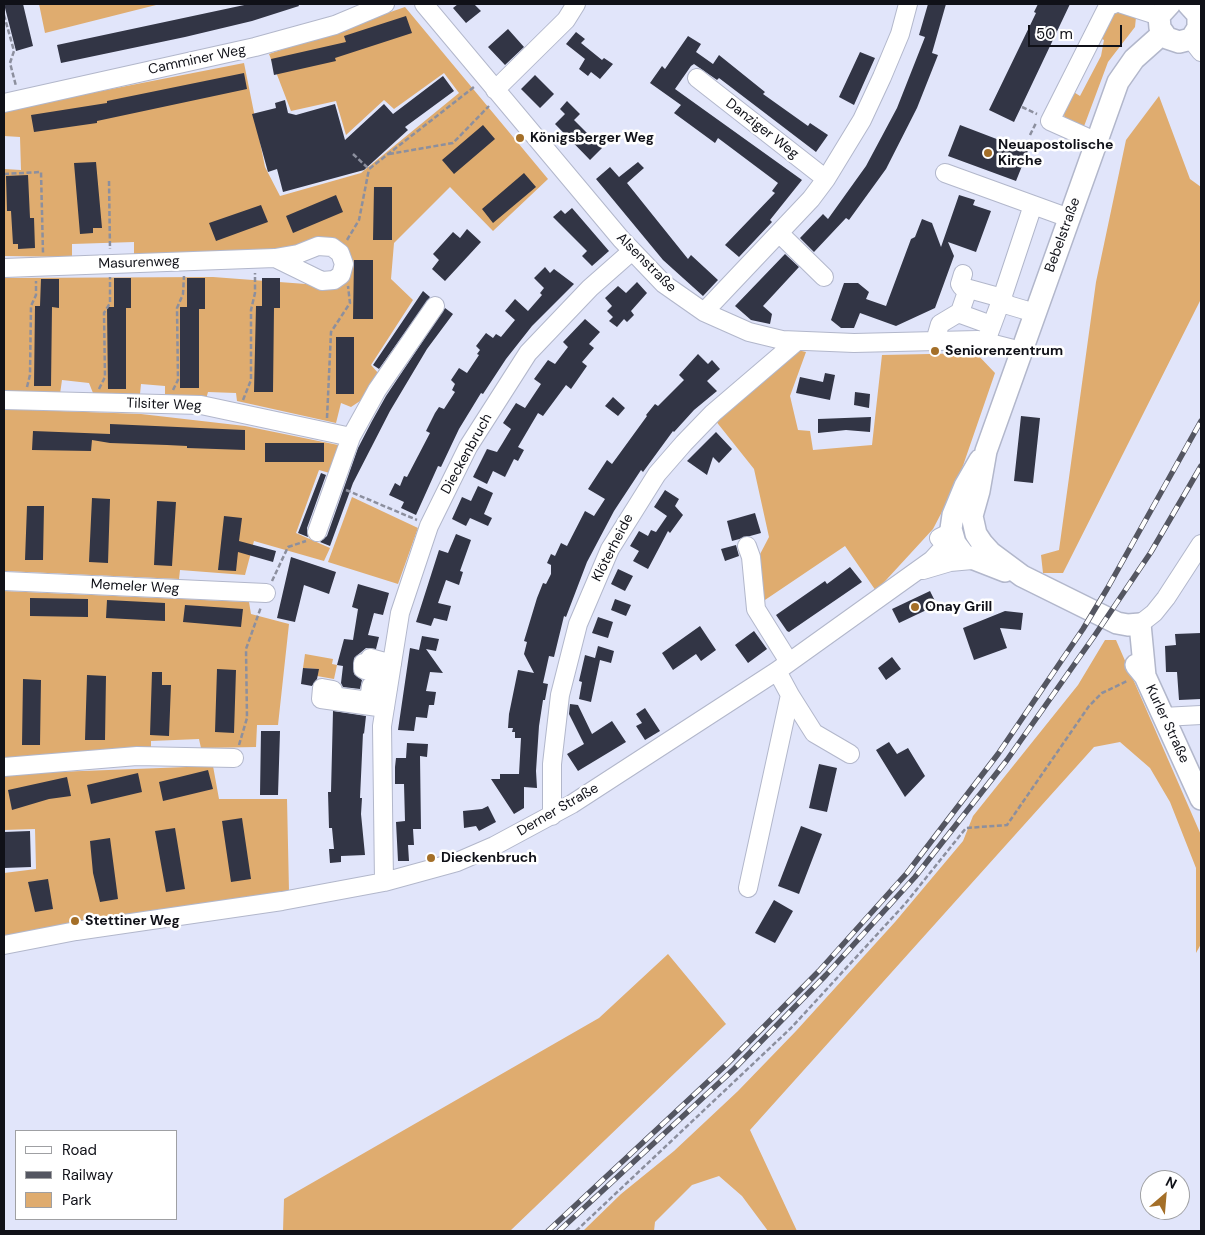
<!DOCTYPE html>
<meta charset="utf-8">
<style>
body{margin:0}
#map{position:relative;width:1205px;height:1235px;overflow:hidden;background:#e1e5fa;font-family:"DM Sans",sans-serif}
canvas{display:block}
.frame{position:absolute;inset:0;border:5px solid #101118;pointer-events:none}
.legend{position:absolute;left:15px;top:1130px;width:162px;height:90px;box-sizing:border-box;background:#fff;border:1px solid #9fa0a3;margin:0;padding:6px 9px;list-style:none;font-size:15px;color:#101118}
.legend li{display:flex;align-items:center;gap:10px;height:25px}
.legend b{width:25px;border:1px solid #9fa0a3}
.north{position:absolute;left:1140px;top:1170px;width:50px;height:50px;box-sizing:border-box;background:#fff;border:1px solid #9fa0a3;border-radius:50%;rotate:27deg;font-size:14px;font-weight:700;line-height:20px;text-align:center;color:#101118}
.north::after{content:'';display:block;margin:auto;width:18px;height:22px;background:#a46f28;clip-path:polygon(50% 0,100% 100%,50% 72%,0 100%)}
.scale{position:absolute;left:1028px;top:25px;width:94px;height:22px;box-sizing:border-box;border:2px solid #101118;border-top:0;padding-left:6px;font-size:15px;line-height:18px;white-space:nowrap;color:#101118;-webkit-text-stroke:4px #fff;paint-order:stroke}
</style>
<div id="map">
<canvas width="1205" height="1235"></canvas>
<div class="frame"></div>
<ul class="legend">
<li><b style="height:6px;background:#fff"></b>Road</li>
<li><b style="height:6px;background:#545661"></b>Railway</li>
<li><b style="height:14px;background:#dfac6f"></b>Park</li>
</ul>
<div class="north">N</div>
<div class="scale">50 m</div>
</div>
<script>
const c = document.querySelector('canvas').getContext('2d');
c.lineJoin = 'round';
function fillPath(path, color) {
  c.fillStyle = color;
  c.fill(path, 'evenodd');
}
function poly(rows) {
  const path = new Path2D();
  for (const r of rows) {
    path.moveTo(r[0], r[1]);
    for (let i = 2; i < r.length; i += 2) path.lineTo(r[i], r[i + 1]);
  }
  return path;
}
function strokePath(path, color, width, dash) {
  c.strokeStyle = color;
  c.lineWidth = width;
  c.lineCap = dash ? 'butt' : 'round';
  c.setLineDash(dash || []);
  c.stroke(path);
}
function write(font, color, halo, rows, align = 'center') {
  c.font = font + ' "DM Sans",sans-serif';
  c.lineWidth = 5;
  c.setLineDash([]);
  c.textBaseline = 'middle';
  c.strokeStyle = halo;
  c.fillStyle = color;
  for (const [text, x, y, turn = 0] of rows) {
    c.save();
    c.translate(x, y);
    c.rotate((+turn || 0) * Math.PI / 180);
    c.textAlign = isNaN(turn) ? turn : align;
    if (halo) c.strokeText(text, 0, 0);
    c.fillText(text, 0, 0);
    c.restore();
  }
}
const green = poly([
 [39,4,160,4,45,33],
 [405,7,548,179,493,231,450,187,394,243,391,279,413,300,371,365,379,374,360,401,351,407,341,403,336,423,237,401,236,393,208,392,206,399,165,394,165,386,141,384,140,394,93,393,89,383,62,380,60,394,4,395,4,278,213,277,319,285,342,284,349,250,325,238,273,253,134,255,134,242,72,244,72,257,4,256,4,169,21,170,20,137,4,136,4,110,244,63,265,167,280,196,361,173,459,93,444,73,394,109,384,100,346,135,336,101,291,111,269,54],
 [1115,10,1136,17,1135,27,1108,62,1083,129,1065,120,1063,109,1072,91,1080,96,1101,56,1104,40,1100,38],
 [1159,96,1190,179,1201,187,1201,299,1063,573,1043,573,1041,555,1059,550,1096,282,1126,140],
 [793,349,806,352,790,396,798,430,810,431,813,450,872,445,882,355,976,353,995,373,957,483,933,529,876,591,845,546,762,602,758,558,769,537,754,469,715,420],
 [4,409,141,414,245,426,343,446,333,474,319,470,296,533,330,548,324,561,254,541,245,575,180,570,179,579,4,571],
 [352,497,418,528,398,584,328,562],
 [4,591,249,602,251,614,289,624,278,725,257,725,256,747,201,748,199,739,151,741,151,750,4,759],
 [1105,640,1116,640,1201,835,1201,944,1196,953,1196,868,1170,802,1150,768,1120,742,1094,747,750,1130,797,1231,768,1231,742,1196,719,1176,692,1185,655,1222,654,1231,583,1231,621,1194,674,1151,738,1091,796,1031,895,922,963,841,973,816,1078,685],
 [305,654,333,659,332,664,337,665,334,679,317,676,318,669,303,668],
 [213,766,219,799,287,799,289,891,4,938,4,873,36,869,35,829,4,830,4,774],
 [668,954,726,1024,510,1231,283,1231,284,1199,599,1018]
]);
const building = poly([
 [4,4,23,4,33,46,16,51],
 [249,4,298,4,299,6,252,21,185,37,61,63,57,45],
 [458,4,474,4,481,11,466,23,453,8],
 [928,4,946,4,932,53,938,55,917,108,886,169,849,220,846,218,814,252,800,238,823,214,828,219,866,166,897,108,925,37,919,35],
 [1038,4,1070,4,1014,122,989,110,1036,13,1034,12],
 [406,16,412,33,335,58,336,61,274,75,271,59,346,42,344,36],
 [508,29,524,47,505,65,488,47],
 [576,32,585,39,581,43,602,60,604,58,613,64,600,79,591,72,588,76,579,69,585,59,566,44],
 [688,36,701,44,696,52,713,64,719,55,765,92,763,94,808,126,810,123,828,135,816,152,719,78,717,80,694,64,691,66,675,89,802,180,770,220,772,222,739,257,725,245,775,193,772,191,778,183,718,138,715,143,674,113,681,105,650,83,662,66,665,69],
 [860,52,875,58,854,105,839,97],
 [244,73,247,89,97,121,97,123,34,132,31,115,107,103,107,101],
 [535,75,554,94,540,108,521,89],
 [443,76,454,91,405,127,408,130,364,170,283,192,277,169,268,172,252,114,276,108,275,103,285,100,288,113,296,115,335,104,345,140,384,104,393,114],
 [567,101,580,114,574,120,602,148,590,160,555,124,565,114,560,109],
 [483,125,495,139,454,174,442,160],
 [960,125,1028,151,1016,181,948,156],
 [96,162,102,228,93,228,93,233,80,234,74,163],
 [638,162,644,168,627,183,688,259,691,255,718,280,703,296,663,260,596,179,610,167,619,177],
 [524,173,536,187,493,223,482,209],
 [28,175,30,218,34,218,35,248,18,249,18,244,13,244,11,211,7,211,6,176],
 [374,187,392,187,392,240,373,240],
 [336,195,343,212,293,233,286,216],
 [959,195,975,200,973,205,991,211,976,252,948,242,954,256,935,308,896,326,860,313,854,328,841,328,831,320,844,283,858,283,869,292,866,299,886,306,911,239,915,237,922,219,932,223,941,247],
 [261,205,268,222,216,241,209,223],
 [572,208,609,251,592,266,582,256,587,251,553,217,561,210,565,214],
 [467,229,481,242,445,281,432,269,439,260,433,254,453,232,460,238],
 [785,254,799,267,763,306,772,314,770,324,751,320,735,306],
 [354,260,373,260,373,319,353,319],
 [545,267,550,273,554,269,574,284,532,326,506,359,483,394,481,393,459,429,441,467,438,466,416,515,401,508,404,502,389,495,395,483,400,486,404,476,407,477,430,433,426,431,435,413,439,407,444,409,455,392,452,390,455,384,451,380,459,368,467,373,479,355,477,354,480,350,476,346,486,333,493,338,496,334,501,337,515,320,505,311,515,299,528,311,542,295,540,293,544,288,534,278],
 [114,278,131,278,131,308,126,308,126,389,108,389,107,307,114,307],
 [187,278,205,278,205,309,199,309,199,388,180,388,180,307,187,307],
 [262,278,280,278,280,308,274,308,273,392,254,392,256,306,262,306],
 [41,279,59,279,59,308,52,307,51,386,34,386,35,306,40,306],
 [637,282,647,293,631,311,634,315,627,322,624,319,617,327,609,321,613,317,607,311,612,306,605,298,618,286,626,293],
 [423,291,430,297,379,369,373,365],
 [445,308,453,314,427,349,390,411,353,483,330,546,320,542,327,536,358,448,372,421,386,396],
 [585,319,600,332,589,344,594,348,582,362,587,366,571,389,566,385,543,416,538,413,518,447,524,450,518,461,514,459,505,477,493,471,487,484,473,477,487,449,497,452,502,444,511,429,503,423,516,403,525,408,541,384,534,379,548,360,555,364,568,347,563,342],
 [336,337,354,337,354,394,336,394],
 [698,354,708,364,712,360,720,369,707,381,717,391,694,410,674,432,673,431,643,472,641,470,614,511,587,562,566,617,564,616,554,657,549,656,543,683,548,684,545,700,543,700,539,726,536,771,537,788,524,787,524,808,514,814,491,779,500,779,500,774,519,774,521,738,515,738,515,732,512,732,513,728,508,728,509,714,518,670,534,673,524,654,527,642,524,641,537,598,543,583,546,584,551,574,551,565,547,563,551,554,555,556,561,543,567,546,585,511,594,516,605,499,588,489,607,460,612,464,647,416,646,415,655,404,658,406,684,380,679,375],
 [825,373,835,375,830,400,796,393,800,377,823,382],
 [855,392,870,394,869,408,854,405],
 [613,397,625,408,618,416,605,406],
 [1021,416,1040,418,1033,483,1014,481],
 [871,417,870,432,846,430,818,433,818,419],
 [110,424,245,430,245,450,187,448,187,446,167,445,110,443,92,440,91,451,32,450,33,431,110,434],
 [716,432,732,449,719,463,713,457,707,475,687,461],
 [265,443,324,443,324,462,265,462],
 [321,473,326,475,307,528,308,537,298,533],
 [478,486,493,493,484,514,492,518,488,526,470,518,466,526,452,519,462,497,471,501],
 [665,490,679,499,675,506,683,515,670,533,668,531,648,569,633,561,639,551,630,546,639,531,648,536,651,530,656,532,667,516,654,507],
 [92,498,110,499,108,563,89,562],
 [157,501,176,502,172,566,154,565],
 [27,506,44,506,43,560,25,560],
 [755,513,761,533,732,541,727,521],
 [224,516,242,518,239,541,276,551,273,562,238,552,236,571,218,570],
 [456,534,471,540,460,571,463,572,459,585,446,580,438,603,451,606,447,621,434,618,431,626,416,622,439,550,448,553],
 [736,545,739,556,725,561,721,549],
 [291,557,336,572,329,594,304,585,295,622,277,618],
 [850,567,862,582,789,632,787,631,776,615,825,581,827,584],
 [618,569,633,576,625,591,611,584],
 [358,584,389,593,383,615,374,613,368,635,379,637,376,649,366,648,354,658,354,674,362,680,360,689,343,687,341,683,343,666,337,665,344,639,353,640,358,609,352,607],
 [930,591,937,605,899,623,892,609],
 [30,598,88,599,88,617,30,616],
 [615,599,631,605,626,616,611,610],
 [107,600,165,603,165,621,106,618],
 [185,605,243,609,241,627,183,622],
 [1005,611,1023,613,1021,630,1000,628,1007,648,974,660,963,628],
 [598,617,613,622,608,638,592,633],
 [700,626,716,650,701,661,696,654,673,670,662,653],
 [754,631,767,649,748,663,735,645],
 [1201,633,1201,699,1179,700,1177,672,1166,672,1165,646,1176,645,1175,634],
 [422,636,439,639,436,651,426,649,443,673,430,672,426,691,436,692,434,705,429,705,427,718,416,717,414,731,398,730,410,648,419,650],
 [598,646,614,651,611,663,600,660,591,702,579,699,582,682,579,681,585,655,595,658],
 [892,657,901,669,886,680,878,668],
 [303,668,319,669,317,679,312,686,301,684],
 [217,669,236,670,234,733,215,732],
 [152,672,162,672,162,685,171,685,169,736,150,735],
 [87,675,106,676,105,740,85,740],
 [23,679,41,680,40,745,22,745],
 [570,704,578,705,592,734,612,721,626,742,578,771,567,754,584,744,569,714],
 [645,708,660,731,645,740,636,726,642,723,636,714],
 [333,711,366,716,364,734,363,733,360,798,362,798,361,814,365,855,341,856,341,862,330,863,329,849,334,849,332,828,329,828,328,792,331,792],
 [261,731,280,731,278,795,260,795],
 [889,742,897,754,908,748,925,776,905,797,876,750],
 [407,743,428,744,427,757,420,756,421,829,413,829,414,845,408,845,409,861,398,861,396,822,405,821,404,784,395,784,395,767,396,758,406,758],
 [819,764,837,768,827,812,809,808],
 [208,770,213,789,163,801,159,782],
 [138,773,142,792,91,804,87,785],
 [67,777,71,796,49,799,12,810,8,790],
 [488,806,496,822,479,831,476,826,464,828,463,811,482,809],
 [242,818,251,879,231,882,222,821],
 [801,826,822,834,799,894,778,886],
 [175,828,185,889,166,892,155,831],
 [30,831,31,867,4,868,4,832],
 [110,838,118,899,100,902,93,873,90,841],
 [48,879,53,909,35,912,28,882],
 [774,900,793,911,775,943,755,933]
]);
const path = poly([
 [4,15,14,51,10,63,16,86],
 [1022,107,1037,114],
 [1030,135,1036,123],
 [353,154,369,169,474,87],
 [389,154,453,143,489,106],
 [4,174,41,172,43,253],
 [109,181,110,249],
 [347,240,359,220,369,169],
 [27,387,30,375,31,306,36,295,36,281],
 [99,389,105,377,104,313,110,303,110,277],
 [173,390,178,380,177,308,183,294,184,276],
 [243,400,251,380,251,310,255,293,255,273],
 [327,418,331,332,350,303,348,286],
 [346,490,417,520],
 [272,581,288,547,306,541],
 [239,745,247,718,246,649,261,607],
 [576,1231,791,1028,905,904,966,828,1007,825,1089,706,1102,693,1127,681]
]);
const minor = poly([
 [424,4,621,239,664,284,704,312,749,332,782,340,854,343,978,340,1021,351],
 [1122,4,1159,16],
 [1191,39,1201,52],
 [697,78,826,179],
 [495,90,566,20,576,4],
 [4,103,255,47,335,25,385,4],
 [1097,142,1050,121,1108,6,1114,4],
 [945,173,1069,218],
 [1033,205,1002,298,1008,305,1035,313],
 [779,233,824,277],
 [4,268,275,258,298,254,318,246,332,247,340,253,344,264,341,275,334,280,322,281,275,258],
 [963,274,960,284,962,287,1002,298,986,341],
 [704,312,811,199,826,179,862,120,882,77,900,34,908,4],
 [958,313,991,325],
 [935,341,940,324,960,312,968,289],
 [4,400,201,405,351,437],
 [317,532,351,437,377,390,435,306],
 [747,546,751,557,756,609,789,662],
 [923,570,950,562,972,560],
 [4,581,266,593],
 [1140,624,1154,613,1166,598,1201,544],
 [390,676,365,670,363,669,363,663,369,664,370,658,392,664],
 [790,695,814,733,850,754],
 [385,708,321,699,322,688,333,690,332,694,339,697,369,701,371,686,388,689],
 [1163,717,1201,715],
 [4,767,137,756,234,758],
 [552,816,552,764,560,695,578,624,610,549,657,474,684,443,713,413,796,342],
 [384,882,382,726,400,613,429,526,468,447,528,353,590,288,632,251],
 [748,888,790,695,777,671],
 [4,945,76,931,282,901,384,882,457,862,494,846,572,804,777,671,932,560,953,537,945,535,939,538]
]);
const major = poly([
 [1170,4,1159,16,1160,28,1167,38,1179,42,1191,39,1198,28,1198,15,1188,4],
 [980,460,965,486,953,515,951,529,955,543,964,555,1005,571],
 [1136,665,1145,676,1201,799],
 [1145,676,1140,624,1128,625,1117,623,1022,576,991,553,982,543,976,534,972,516,979,491,986,451,1118,82,1134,59,1162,34]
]);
const rail = poly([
 [548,1231,728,1063,819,971,907,873,998,754,1083,629,1107,589,1201,421],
 [559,1231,734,1069,826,975,915,877,1007,760,1095,635,1151,552,1201,466]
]);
const markers = [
 [520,138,5,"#a46f28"],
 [988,153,5,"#a46f28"],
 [935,351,5,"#a46f28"],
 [915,607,5,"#a46f28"],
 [431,858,5,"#a46f28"],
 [75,921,5,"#a46f28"]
];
const streetNames = [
 ["Camminer Weg",197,60,-12],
 ["Danziger Weg",762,129,38],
 ["Bebelstraße",1063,235,-70],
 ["Masurenweg",139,263,-2],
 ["Alsenstraße",646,263,45],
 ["Tilsiter Weg",164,405,2],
 ["Dieckenbruch",467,454,-61],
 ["Klöterheide",613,548,-63],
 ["Memeler Weg",135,587,3],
 ["Kurler Straße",1167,724,65],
 ["Derner Straße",558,810,-30]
];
const poiNames = [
 ["Königsberger Weg",530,138],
 ["Neuapostolische",998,145],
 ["Kirche",998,161],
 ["Seniorenzentrum",945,351],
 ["Onay Grill",925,607],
 ["Dieckenbruch",441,858],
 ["Stettiner Weg",85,921]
];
fillPath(green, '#dfac6f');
fillPath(building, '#323545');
strokePath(minor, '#b2b7cb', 20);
strokePath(major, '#b2b7cb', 24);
strokePath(path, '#8c8f9e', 2.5, [5, 2.5]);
strokePath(minor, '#fff', 18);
strokePath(major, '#fff', 21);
strokePath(rail, '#545661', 5.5);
strokePath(rail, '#fff', 4, [11]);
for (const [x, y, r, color] of markers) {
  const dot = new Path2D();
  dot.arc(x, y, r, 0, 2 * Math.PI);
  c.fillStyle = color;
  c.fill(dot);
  strokePath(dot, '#fff', 2);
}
write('14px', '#101118', '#fff', streetNames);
write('bold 14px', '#101118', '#fff', poiNames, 'left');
</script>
